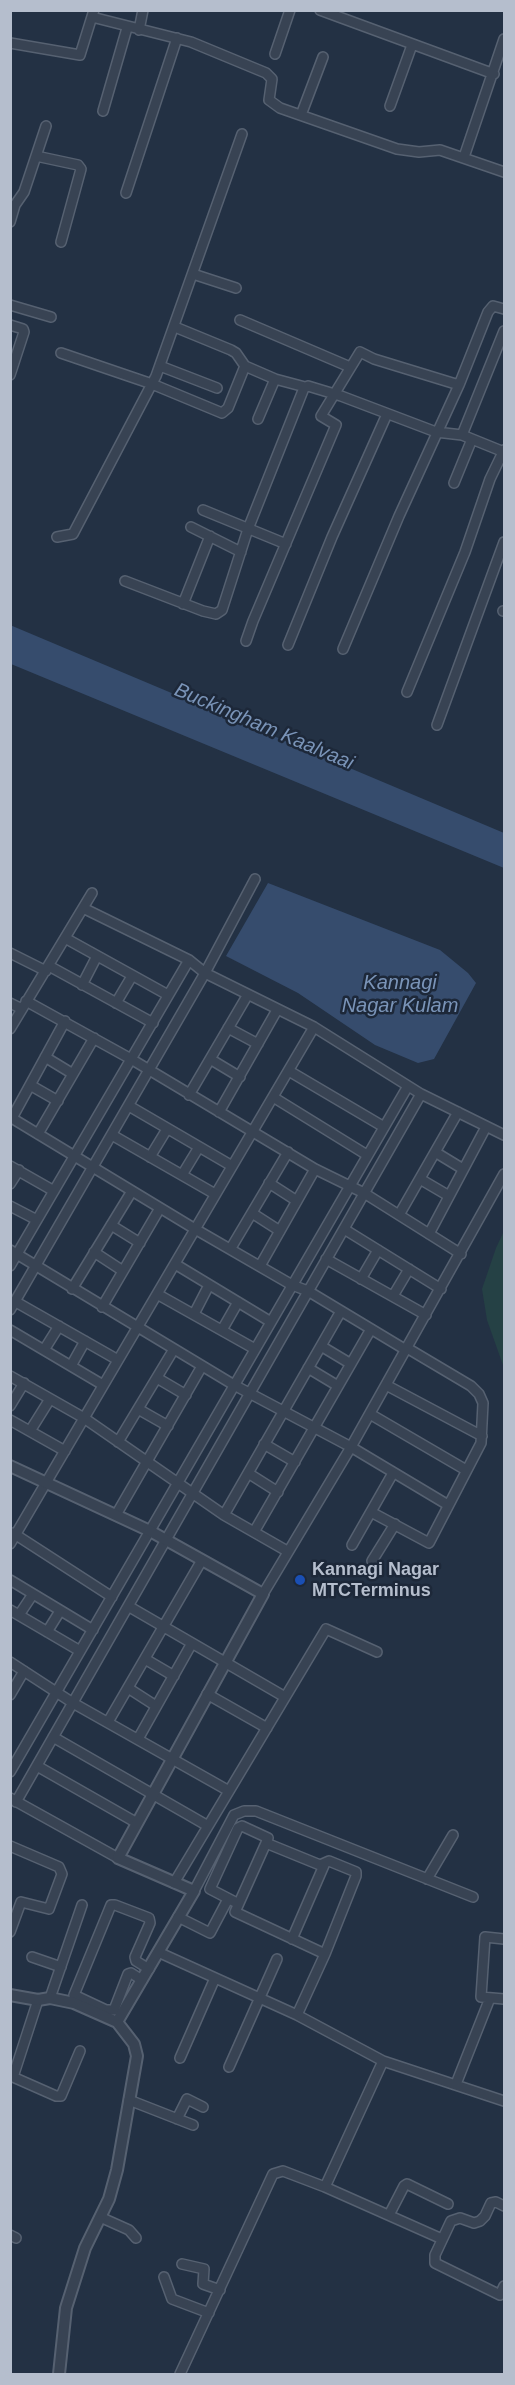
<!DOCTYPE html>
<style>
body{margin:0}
#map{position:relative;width:515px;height:2385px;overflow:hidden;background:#233144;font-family:Helvetica,sans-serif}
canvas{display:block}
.frame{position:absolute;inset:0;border:12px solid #b5becd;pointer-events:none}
</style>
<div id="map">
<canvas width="515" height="2385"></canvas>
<div class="frame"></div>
</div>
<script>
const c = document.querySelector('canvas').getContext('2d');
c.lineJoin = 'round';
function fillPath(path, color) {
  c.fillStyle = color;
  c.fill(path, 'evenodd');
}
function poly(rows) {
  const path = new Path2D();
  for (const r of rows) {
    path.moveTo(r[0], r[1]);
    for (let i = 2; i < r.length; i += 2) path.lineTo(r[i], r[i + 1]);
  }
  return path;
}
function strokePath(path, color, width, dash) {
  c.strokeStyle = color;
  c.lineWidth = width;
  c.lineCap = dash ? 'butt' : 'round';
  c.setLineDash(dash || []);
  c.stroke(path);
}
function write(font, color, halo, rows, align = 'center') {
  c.font = font + ' Helvetica,sans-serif';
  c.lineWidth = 5;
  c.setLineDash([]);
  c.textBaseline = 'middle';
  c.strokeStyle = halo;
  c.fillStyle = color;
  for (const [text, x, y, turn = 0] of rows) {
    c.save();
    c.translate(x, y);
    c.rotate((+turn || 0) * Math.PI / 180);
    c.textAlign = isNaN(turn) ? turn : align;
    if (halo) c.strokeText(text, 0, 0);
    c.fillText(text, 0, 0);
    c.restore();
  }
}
const green = poly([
 [504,1231,504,1368,487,1320,482,1289,496,1248]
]);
const water = poly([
 [10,625,504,833,504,868,11,664],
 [268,883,440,950,468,973,476,983,434,1059,418,1063,375,1045,298,993,226,956]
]);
const minor = poly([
 [320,10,494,74],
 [92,17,191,42,266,73,272,79,269,100,280,108,397,149,419,152,440,150,504,172],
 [139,30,143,10],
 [10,43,80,55,94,10],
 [275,54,290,10],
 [390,106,412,45],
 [103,111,127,28],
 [301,115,323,57],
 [36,156,78,165,81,169,61,242],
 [464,157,504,39],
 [126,193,177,38],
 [10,222,15,205,24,192,46,126],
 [193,274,236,288],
 [10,305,51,317],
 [240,320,350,367],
 [10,325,23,329,24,332,10,375],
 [175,327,231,350,236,353,245,366,275,379,305,387],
 [61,353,152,384,222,413,228,408,245,366],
 [160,366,217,388],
 [258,419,275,379],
 [462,435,504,331],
 [454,483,472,439],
 [203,510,286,544],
 [191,527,241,552],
 [57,537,73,534,156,376,242,134],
 [125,581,203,611,216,614,222,610,248,529,304,388,308,386,341,396,436,432,462,435,504,452],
 [183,604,210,536],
 [503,611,504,611],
 [246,641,253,621,336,425,321,416,360,352,374,359,459,385],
 [288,645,332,537,387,414],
 [343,649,399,516,459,385,488,312,493,306,504,309],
 [407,692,465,552,490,479,504,450],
 [437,725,504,542],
 [83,908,189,960,205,973,255,879],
 [65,938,168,995],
 [10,953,46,971],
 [49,966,153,1023],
 [82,985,97,956],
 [26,1001,131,1059,315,1169,364,1193,461,1254],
 [10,1003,22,1009],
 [116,1003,132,976],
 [228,1028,258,1044],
 [10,1029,92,893],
 [45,1057,73,1074],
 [210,1059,240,1077],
 [289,1071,384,1127],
 [30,1085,58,1101],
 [189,1095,247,996],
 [273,1097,367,1155],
 [129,1106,232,1166],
 [219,1112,277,1010],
 [10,1117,195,1229,292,1285,308,1291,406,1350],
 [12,1118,65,1021],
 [38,1134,94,1038],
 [112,1135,215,1194],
 [435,1152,463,1169],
 [150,1157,167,1129],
 [10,1166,54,1191],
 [182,1175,199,1147],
 [420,1179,449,1196],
 [269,1183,297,1201],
 [10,1184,19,1170],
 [10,1206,37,1220],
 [252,1213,280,1231],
 [399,1215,458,1112],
 [111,1225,140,1243],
 [344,1229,441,1289],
 [429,1234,486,1127],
 [231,1248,288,1152],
 [10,1250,234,1385,351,1447,448,1505],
 [94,1252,123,1271],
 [326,1259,426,1315],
 [175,1264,271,1322],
 [10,1266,189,960],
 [260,1266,315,1169],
 [361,1279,378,1250],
 [72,1289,132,1191],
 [157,1294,255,1349],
 [393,1296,409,1269],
 [16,1302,118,1360],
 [102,1307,160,1208],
 [10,1310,205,973,314,1027,421,1094,504,1135],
 [194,1314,209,1285],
 [10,1330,103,1385],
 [222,1330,238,1302],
 [321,1346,351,1364],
 [44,1350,59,1326],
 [71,1366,85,1341],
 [308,1368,338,1386],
 [10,1376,84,1418,224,1515,287,1551],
 [157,1378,186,1395],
 [386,1385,482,1436],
 [10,1406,24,1383],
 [138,1409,168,1426],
 [370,1414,466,1470],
 [10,1420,65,1451],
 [30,1431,50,1399],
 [118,1442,174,1349],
 [264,1444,295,1462],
 [248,1473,278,1492],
 [371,1512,429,1543,481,1443,483,1403,479,1394,471,1386,407,1348],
 [116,1515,202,1366],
 [224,1515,341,1311],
 [254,1532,371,1329],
 [13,1533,112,1597],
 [10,1544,314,1027],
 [352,1545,393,1473],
 [372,1561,395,1524],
 [10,1580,93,1630],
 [263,1594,351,1447,504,1174],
 [128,1606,285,1697],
 [10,1610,80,1651],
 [19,1615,33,1594],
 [47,1632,60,1611],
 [145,1659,174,1676],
 [10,1662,73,1703,229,1791],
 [128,1688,156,1706],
 [207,1694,267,1728],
 [10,1695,24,1671],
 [108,1722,202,1560],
 [53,1737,208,1826],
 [138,1739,192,1643],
 [37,1766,137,1823],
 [10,1772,408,1086],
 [10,1798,118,1858],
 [16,1802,421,1094],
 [10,1846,59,1867,62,1874,49,1909,21,1902,10,1932],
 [427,1879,453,1835],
 [174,1883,326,1629,377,1652],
 [194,1891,234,1815,244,1811,256,1811,473,1897],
 [237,1903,210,1889,238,1828,242,1826,268,1838,266,1843],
 [178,1917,210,1933,228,1899],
 [292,1939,325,1863],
 [504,1939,485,1937,481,1997,504,1999],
 [158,1952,297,2015,383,2061],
 [32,1957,61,1967],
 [142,1980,131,1973,128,1974,114,2010,106,2010,74,1995,111,1905,115,1905,149,1918,150,1923,135,1957,136,1961,149,1969],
 [50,1998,82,1905],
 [38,2000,13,2077,56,2096,61,2096,80,2051],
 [297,2015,325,1954,356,1876,356,1872,329,1861,320,1865,266,1843,235,1912,325,1954],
 [180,2058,215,1978],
 [229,2067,277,1959],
 [456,2084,490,1998],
 [129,2100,193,2125],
 [177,2119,187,2099,203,2107],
 [325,2187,383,2061,504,2101],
 [504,2206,496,2202,491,2203,485,2216,480,2221,474,2223,460,2218,451,2221,435,2255,435,2263,500,2295,504,2286],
 [389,2215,404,2186,407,2184,448,2204],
 [100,2217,129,2230,136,2238],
 [10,2235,16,2238],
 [182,2264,204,2269,203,2284,220,2290],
 [164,2277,172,2299,209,2313],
 [180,2374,273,2174,283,2171,325,2187,442,2239]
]);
const tertiary = poly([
 [10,1466,150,1531,263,1594,118,1858,194,1891,117,2022],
 [10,1995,38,2000,50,1998,74,2003,117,2022,134,2044,137,2056,117,2170,109,2199,85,2248,66,2308,59,2374]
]);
const markers = [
 [300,1580,6,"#1a4fb4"]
];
const poiNames = [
 ["Kannagi Nagar",312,1570],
 ["MTCTerminus",312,1591]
];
const waterNames = [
 ["Buckingham Kaalvaai",264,727,23],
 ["Kannagi",400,983],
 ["Nagar Kulam",400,1006]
];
fillPath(green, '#254145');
fillPath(water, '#364c6d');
strokePath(minor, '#566171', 12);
strokePath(tertiary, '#566171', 14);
strokePath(minor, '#384353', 9);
strokePath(tertiary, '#384353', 10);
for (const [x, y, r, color] of markers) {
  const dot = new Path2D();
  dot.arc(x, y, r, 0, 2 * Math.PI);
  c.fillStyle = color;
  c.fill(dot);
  strokePath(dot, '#1d2839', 2);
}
write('bold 18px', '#b5becd', '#1d2839', poiNames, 'left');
write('italic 20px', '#7a94b8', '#1d2839', waterNames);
</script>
